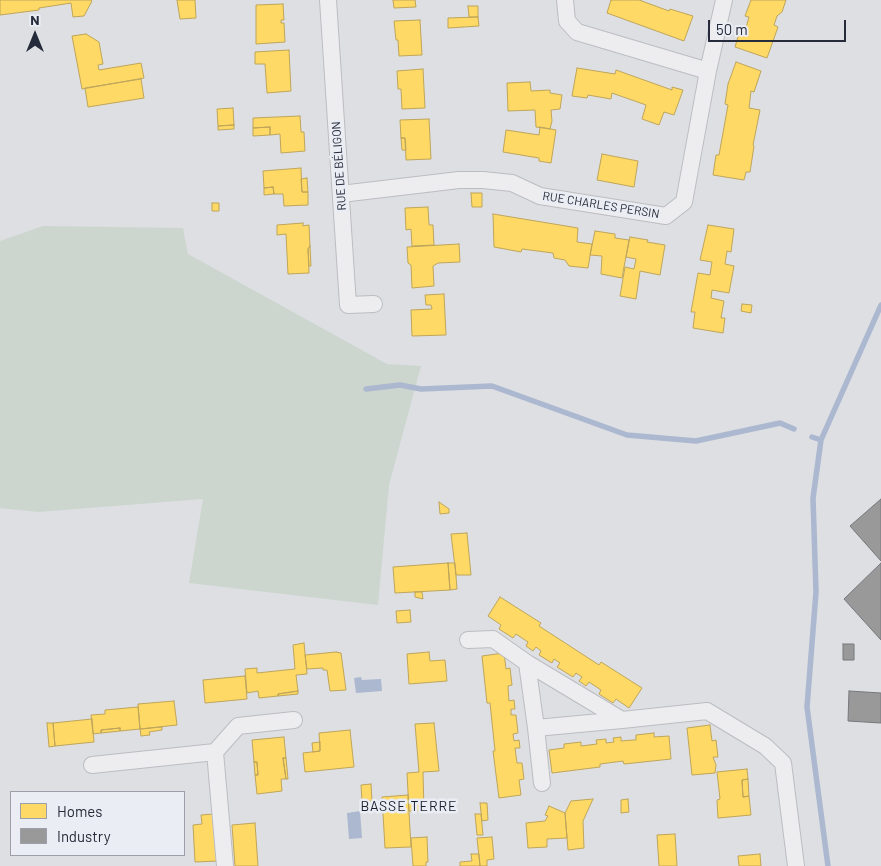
<!DOCTYPE html>
<meta charset="utf-8">
<style>
body{margin:0}
#map{position:relative;width:881px;height:866px;overflow:hidden;background:#dddfe3;font-family:Barlow,sans-serif}
canvas{display:block}
.legend{position:absolute;left:10px;top:791px;width:175px;height:65px;box-sizing:border-box;background:#eaedf3;border:1px solid #9c9fa9;margin:0;padding:6px 9px;list-style:none;font-size:15px;color:#262b3b}
.legend li{display:flex;align-items:center;gap:10px;height:25px}
.legend b{width:25px;border:1px solid #9c9fa9}
.north{position:absolute;left:10px;top:10px;width:50px;height:50px;-webkit-text-stroke:4px #eaedf3;paint-order:stroke;rotate:0deg;font-size:14px;font-weight:700;line-height:20px;text-align:center;color:#262b3b}
.north::after{content:'';display:block;margin:auto;width:18px;height:22px;background:#262b3b;clip-path:polygon(50% 0,100% 100%,50% 72%,0 100%)}
.scale{position:absolute;left:708px;top:20px;width:138px;height:22px;box-sizing:border-box;border:2px solid #262b3b;border-top:0;padding-left:6px;font-size:15px;line-height:18px;white-space:nowrap;color:#262b3b;-webkit-text-stroke:4px #eaedf3;paint-order:stroke}
</style>
<div id="map">
<canvas width="881" height="866"></canvas>
<ul class="legend">
<li><b style="height:14px;background:#ffd966"></b>Homes</li>
<li><b style="height:14px;background:#999"></b>Industry</li>
</ul>
<div class="north">N</div>
<div class="scale">50 m</div>
</div>
<script>
const c = document.querySelector('canvas').getContext('2d');
c.lineJoin = 'round';
function fillPath(path, color) {
  c.fillStyle = color;
  c.fill(path, 'evenodd');
}
function poly(rows) {
  const path = new Path2D();
  for (const r of rows) {
    path.moveTo(r[0], r[1]);
    for (let i = 2; i < r.length; i += 2) path.lineTo(r[i], r[i + 1]);
  }
  return path;
}
function strokePath(path, color, width, dash) {
  c.strokeStyle = color;
  c.lineWidth = width;
  c.lineCap = dash ? 'butt' : 'round';
  c.setLineDash(dash || []);
  c.stroke(path);
}
function write(font, color, halo, rows, align = 'center') {
  c.font = font + ' Barlow,sans-serif';
  c.lineWidth = 5;
  c.setLineDash([]);
  c.textBaseline = 'middle';
  c.strokeStyle = halo;
  c.fillStyle = color;
  for (const [text, x, y, turn = 0] of rows) {
    c.save();
    c.translate(x, y);
    c.rotate((+turn || 0) * Math.PI / 180);
    c.textAlign = isNaN(turn) ? turn : align;
    if (halo) c.strokeText(text, 0, 0);
    c.fillText(text, 0, 0);
    c.restore();
  }
}
const green = poly([
 [43,226,183,228,188,254,387,364,421,366,389,485,378,605,189,583,203,499,38,512,0,508,0,241]
]);
const water = poly([
 [361,677,362,680,381,679,382,691,356,693,354,678],
 [360,811,362,838,349,839,347,813]
]);
const homes = poly([
 [0,0,91,0,92,1,84,16,73,17,71,3,39,8,39,10,0,15,0,0],
 [177,0,195,0,196,18,180,19,177,0],
 [393,0,415,0,416,7,394,8,393,0],
 [611,0,639,0,669,11,670,9,693,16,684,41,607,13,611,0],
 [751,0,786,0,782,12,777,16,774,25,778,27,767,58,735,47,740,30,745,31,749,17,745,16,751,0],
 [283,4,284,20,281,20,281,23,284,23,285,42,256,44,256,5,283,4],
 [468,6,478,6,478,17,469,17,468,6],
 [478,17,479,26,448,28,448,18,478,17],
 [420,20,422,55,399,56,398,40,396,40,394,21,420,20],
 [86,34,99,42,103,64,98,65,99,70,141,63,144,78,82,89,72,36,86,34],
 [289,50,291,91,267,93,265,64,255,64,255,52,289,50],
 [736,62,761,71,754,92,751,91,749,108,760,110,753,145,754,146,750,172,746,172,744,180,713,175,716,155,719,155,728,105,725,104,728,84,736,62],
 [577,68,615,74,616,70,672,90,672,87,683,90,674,115,664,112,659,125,642,119,646,105,612,93,611,99,588,95,587,98,572,96,577,68],
 [423,69,425,108,402,109,401,89,398,89,397,71,423,69],
 [141,79,144,98,88,107,85,88,141,79],
 [530,82,531,91,550,90,550,93,562,95,560,109,551,110,552,121,550,129,536,127,535,110,508,111,507,83,530,82],
 [233,108,234,125,218,126,217,109,233,108],
 [300,116,301,132,304,132,305,151,281,153,280,134,270,135,270,127,253,128,253,118,300,116],
 [429,119,431,159,406,160,405,138,401,138,400,120,429,119],
 [234,125,234,129,218,130,218,126,234,125],
 [270,127,270,135,253,136,253,128,270,127],
 [540,127,556,130,551,163,539,161,539,158,503,152,506,130,539,135,540,127],
 [401,138,405,138,406,150,402,150,401,138],
 [602,154,638,161,634,187,597,180,602,154],
 [301,168,302,192,308,192,308,205,284,206,283,194,274,194,273,187,264,188,263,171,301,168],
 [307,178,308,192,302,192,301,179,307,178],
 [273,187,274,194,264,195,264,188,273,187],
 [471,193,482,193,482,207,472,207,471,193],
 [212,203,219,203,219,211,212,211,212,203],
 [428,207,429,225,433,225,434,245,412,246,411,229,406,230,405,208,428,207],
 [493,214,578,228,577,242,592,244,588,268,569,266,565,260,554,258,553,253,522,249,521,252,494,247,493,214],
 [303,223,303,226,309,225,310,246,308,249,309,273,288,274,286,234,277,235,277,225,303,223],
 [708,225,734,229,731,252,727,251,725,264,734,266,729,293,712,290,711,298,724,301,721,318,725,318,723,333,693,328,695,312,691,312,698,273,710,275,712,262,700,260,708,225],
 [595,231,615,234,615,238,629,240,622,278,601,274,602,256,590,255,595,231],
 [630,237,648,240,647,242,665,245,660,275,640,271,636,299,620,296,625,267,634,269,636,259,626,257,630,237],
 [459,244,460,262,438,263,433,266,434,286,412,288,411,265,408,263,407,247,459,244],
 [310,246,311,266,309,266,308,249,310,246],
 [444,294,446,335,412,336,411,310,432,309,431,305,426,305,425,295,444,294],
 [742,304,752,305,751,313,741,311,742,304],
 [439,502,449,509,449,513,440,514,439,502],
 [467,533,471,575,456,575,451,534,467,533],
 [448,563,450,590,395,593,393,567,448,563],
 [448,563,455,563,457,589,450,590,448,563],
 [415,592,422,592,423,599,415,597,415,592],
 [500,597,541,623,539,626,599,665,601,662,642,688,629,708,616,699,613,703,599,694,601,690,589,682,586,686,579,681,582,677,576,673,573,677,557,667,560,663,554,659,552,663,539,655,541,651,536,647,533,651,526,646,528,642,516,634,513,638,499,629,501,625,488,616,500,597],
 [410,610,411,622,397,623,396,611,410,610],
 [304,643,307,674,296,675,298,691,278,694,278,696,259,698,258,691,247,693,245,669,257,668,257,673,295,669,293,645,304,643],
 [336,652,341,653,346,690,330,691,327,670,323,670,323,668,307,669,305,655,336,652],
 [429,652,430,661,445,660,447,681,409,684,407,654,429,652],
 [504,653,506,669,510,668,512,685,508,686,509,701,514,700,515,709,511,709,511,715,516,715,518,733,513,734,514,741,519,740,520,748,515,748,517,763,522,763,524,779,519,780,521,795,499,798,493,751,495,751,490,703,487,703,482,656,504,653],
 [245,676,247,699,205,703,203,680,245,676],
 [298,691,298,694,278,696,278,694,298,691],
 [174,701,177,725,140,729,138,704,174,701],
 [138,707,140,729,120,731,120,728,101,730,101,733,93,734,91,715,105,714,105,710,138,707],
 [92,719,94,742,55,746,53,723,92,719],
 [47,723,53,723,55,746,49,747,47,723],
 [434,723,439,771,423,772,424,811,409,811,407,773,419,772,415,724,434,723],
 [710,725,712,741,716,740,718,757,713,757,716,765,715,773,692,775,687,728,710,725],
 [162,727,162,730,149,732,150,735,141,736,140,729,162,727],
 [120,728,120,731,101,733,101,730,120,728],
 [350,730,354,767,305,772,303,753,320,751,319,733,350,730],
 [654,733,654,737,669,736,671,759,624,764,623,761,600,764,600,767,552,773,549,750,564,748,564,744,581,742,581,746,597,744,596,740,606,739,606,743,614,742,613,738,621,737,621,741,633,740,636,740,636,735,654,733],
 [284,737,286,758,283,758,286,779,281,779,282,791,257,794,255,775,258,775,257,762,254,762,252,740,284,737],
 [320,742,320,751,313,752,312,743,320,742],
 [283,758,286,758,288,779,286,779,283,758],
 [254,762,257,762,258,775,255,775,254,762],
 [747,769,748,779,742,780,743,797,749,796,751,815,718,818,717,800,720,799,717,772,747,769],
 [748,779,749,796,743,797,742,780,748,779],
 [371,784,372,801,362,801,361,785,371,784],
 [408,795,411,847,385,848,382,797,408,795],
 [593,799,583,821,584,848,568,850,565,813,571,801,593,799],
 [628,799,629,812,621,813,621,800,628,799],
 [480,803,487,803,488,820,482,821,480,803],
 [549,806,565,813,567,838,547,839,547,847,528,848,526,823,545,821,548,816,545,815,549,806],
 [214,814,218,861,195,862,193,825,202,824,201,815,214,814],
 [475,814,481,814,483,835,477,835,475,814],
 [255,823,258,866,235,866,232,825,255,823],
 [675,834,677,866,659,866,657,835,675,834],
 [427,837,428,862,426,862,426,866,413,866,411,838,427,837],
 [492,837,494,859,487,860,487,866,480,866,477,838,492,837],
 [471,854,479,854,480,866,460,866,460,862,472,861,471,854],
 [760,854,761,866,739,866,738,856,760,854]
]);
const industry = poly([
 [881,499,881,561,850,526,881,499],
 [881,563,881,640,844,599,881,563],
 [843,644,854,644,854,660,843,660,843,644],
 [849,691,881,693,881,723,848,721,849,691]
]);
const stream = poly([
 [366,389,400,385,421,389,492,386,627,435,696,441,780,423,794,429],
 [812,437,821,440,813,498,816,592,807,707,828,866],
 [821,440,881,305]
]);
const street = poly([
 [328,0,348,305,374,304],
 [565,0,567,21,577,32,708,71],
 [341,194,459,180,483,180,512,183,540,196,666,216,684,202,708,71,724,0],
 [468,640,493,639,527,663],
 [622,720,527,663,536,728,622,720,707,711,765,746,783,763,796,866],
 [536,728,542,783],
 [215,752,225,866],
 [92,765,215,752,238,726,294,720]
]);
const streetNames = [
 ["RUE DE BÉLIGON",339,166,-94],
 ["RUE CHARLES PERSIN",601,205,9]
];
const neighbourhoodNames = [
 ["BASSE TERRE",409,806]
];
fillPath(green, '#ccd6ce');
fillPath(water, '#abb8cf');
fillPath(homes, '#ffd966');
strokePath(homes, '#bea559', 1);
fillPath(industry, '#999');
strokePath(industry, '#76787d', 1);
strokePath(stream, '#abb8cf', 5.5);
strokePath(street, '#bcbdc1', 18);
strokePath(street, '#ededf0', 16);
write('12px', '#262b3b', '#eaedf3', streetNames);
c.letterSpacing = '1px';
write('14px', '#181d2c', '#eaedf3', neighbourhoodNames);
c.letterSpacing = '0px';
</script>
